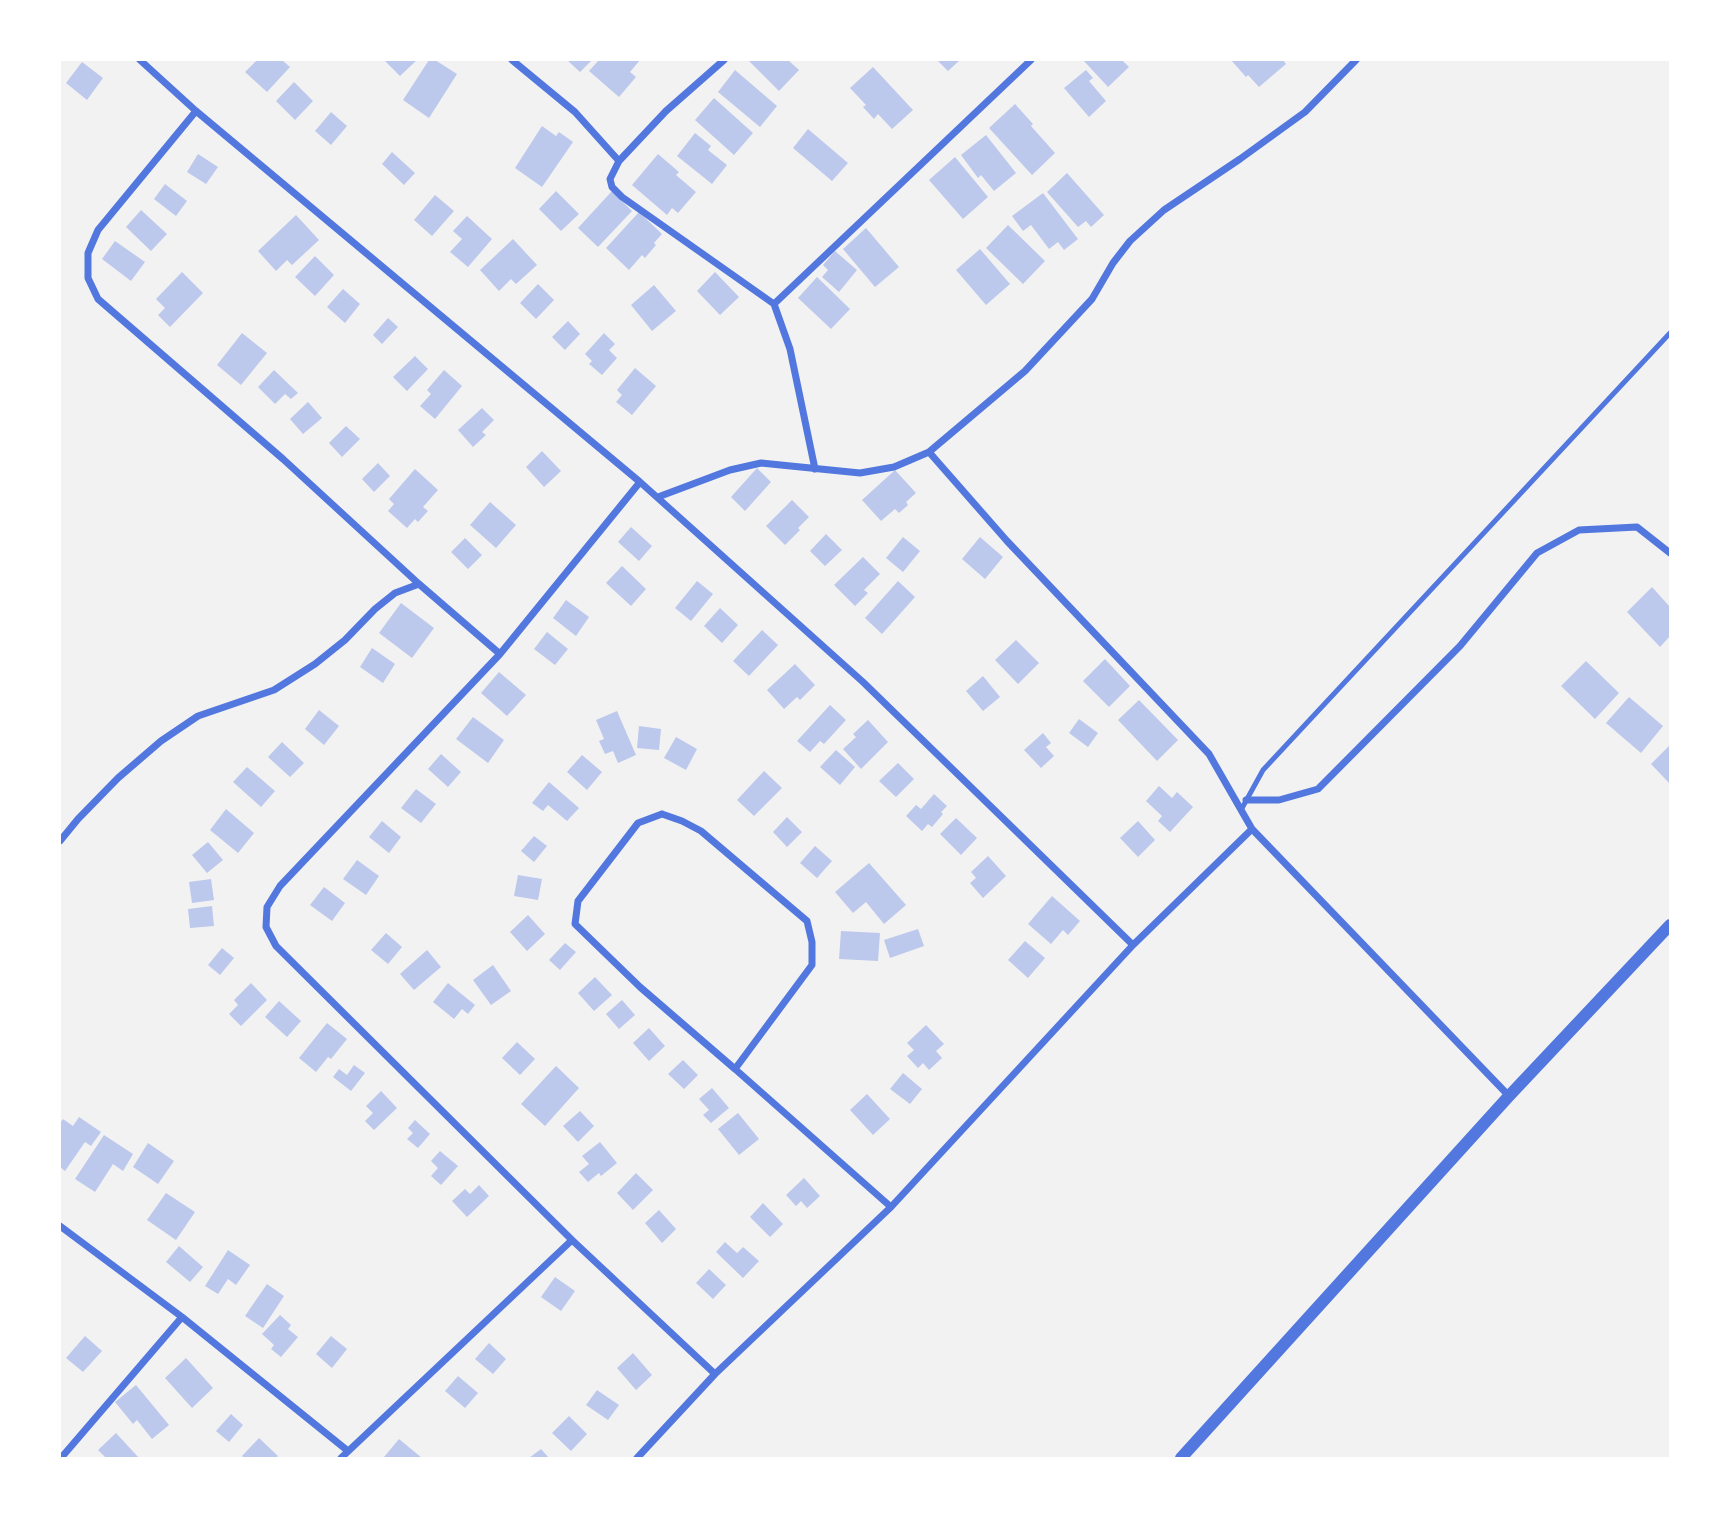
<!DOCTYPE html>
<style>
body{margin:0}
#map{position:relative;width:1730px;height:1518px;overflow:hidden;background:#f2f2f2;font-family:Figtree,sans-serif}
canvas{display:block}
.frame{position:absolute;inset:0;border:61px solid #fff;pointer-events:none}
</style>
<div id="map">
<canvas width="1730" height="1518"></canvas>
<div class="frame"></div>
</div>
<script>
const c = document.querySelector('canvas').getContext('2d');
c.lineJoin = 'round';
function fillPath(path, color) {
  c.fillStyle = color;
  c.fill(path, 'evenodd');
}
function poly(rows) {
  const path = new Path2D();
  for (const r of rows) {
    path.moveTo(r[0], r[1]);
    for (let i = 2; i < r.length; i += 2) path.lineTo(r[i], r[i + 1]);
  }
  return path;
}
function strokePath(path, color, width, dash) {
  c.strokeStyle = color;
  c.lineWidth = width;
  c.lineCap = dash ? 'butt' : 'round';
  c.setLineDash(dash || []);
  c.stroke(path);
}
const building = poly([
 [257,60,282,60,290,67,267,92,245,72],
 [384,60,417,60,400,76],
 [429,60,435,60,457,74,429,118,403,100],
 [567,60,592,60,580,72],
 [599,60,640,60,630,72,636,77,619,97,589,71],
 [748,60,788,60,799,70,779,91],
 [937,60,960,60,948,71],
 [1083,60,1122,60,1129,67,1108,87],
 [1231,60,1283,60,1286,64,1259,87,1248,75,1246,77],
 [82,62,103,78,87,100,66,83],
 [873,67,913,110,892,129,878,114,874,119,863,107,866,105,850,88],
 [735,70,777,106,760,127,718,92],
 [1086,70,1093,78,1089,81,1106,101,1089,117,1064,88],
 [294,82,313,101,295,120,276,101],
 [714,98,753,133,734,155,695,120],
 [1015,104,1033,124,1031,126,1055,153,1032,175,989,128],
 [331,112,347,126,331,145,315,131],
 [542,126,556,136,559,132,573,142,542,187,515,168],
 [808,129,848,163,832,181,793,148],
 [695,133,711,146,708,150,727,165,712,184,677,156],
 [986,135,1016,173,994,191,981,175,978,178,961,155],
 [392,152,415,173,404,185,382,164],
 [198,154,218,167,206,184,187,172],
 [658,154,679,172,676,175,696,192,678,213,672,208,667,215,632,185],
 [955,157,988,197,963,219,929,180],
 [1067,173,1104,215,1091,227,1086,221,1078,227,1047,192],
 [165,184,187,201,176,216,154,199],
 [556,191,579,214,561,231,539,209],
 [612,191,632,211,598,247,578,228],
 [1043,193,1078,239,1064,250,1058,242,1049,249,1031,225,1023,231,1012,216],
 [435,195,454,211,432,236,414,220],
 [141,210,167,234,151,251,126,227],
 [639,212,662,234,654,243,656,245,645,258,642,255,629,270,606,248],
 [296,215,319,240,292,265,287,260,276,271,258,251],
 [467,216,492,239,468,267,450,252,462,239,453,231],
 [1008,225,1045,261,1023,284,986,248],
 [866,228,899,267,875,287,843,249],
 [513,239,537,265,516,284,511,279,499,291,480,270],
 [115,241,145,262,131,281,102,259],
 [980,249,1010,284,986,305,956,270],
 [835,251,857,270,839,292,822,277,828,270,823,265],
 [315,256,334,275,315,296,295,277],
 [182,272,203,293,170,327,158,315,165,308,156,299],
 [715,272,739,297,720,315,697,291],
 [817,277,850,309,831,329,798,298],
 [538,284,554,300,536,319,520,303],
 [654,285,676,311,652,331,631,305],
 [343,289,360,304,345,323,327,307],
 [388,318,398,327,382,344,373,335],
 [568,321,580,334,565,350,552,337],
 [242,333,267,353,241,385,217,365],
 [604,333,615,344,609,350,617,358,602,375,589,364,592,361,585,354],
 [415,356,428,369,407,391,393,377],
 [635,368,656,386,632,415,616,402,622,395,617,390],
 [274,370,298,393,291,399,285,394,275,404,258,387],
 [444,370,462,386,435,419,420,406,431,394,427,390],
 [308,402,322,418,303,434,290,419],
 [482,408,494,420,482,432,486,435,473,447,458,430],
 [346,426,360,439,342,457,329,443],
 [542,451,561,471,544,487,526,467],
 [378,463,390,476,374,492,362,479],
 [757,468,771,482,745,511,731,497],
 [415,469,438,490,423,507,428,511,418,522,415,519,407,528,388,511,394,504,389,499],
 [895,470,916,493,906,502,908,505,899,513,895,509,881,521,862,500],
 [792,500,809,517,798,528,800,530,785,545,766,526],
 [490,502,516,525,496,548,470,525],
 [631,527,652,546,639,561,618,542],
 [826,534,842,550,825,566,810,551],
 [903,537,920,551,903,572,886,558],
 [980,537,1003,557,985,579,962,559],
 [465,538,482,555,468,569,451,552],
 [863,557,880,574,864,590,868,593,855,606,834,585],
 [622,566,646,589,631,606,606,583],
 [697,581,713,594,691,621,675,608],
 [898,581,915,597,882,634,865,618],
 [1652,587,1670,607,1670,636,1660,647,1627,612],
 [566,600,589,617,576,636,553,618],
 [401,603,434,628,412,658,379,633],
 [720,608,738,625,722,643,704,626],
 [762,630,778,645,749,676,733,661],
 [547,632,568,649,555,665,534,649],
 [1016,640,1039,663,1018,684,995,660],
 [372,648,395,664,383,683,360,667],
 [1105,659,1130,686,1109,707,1083,681],
 [1586,661,1619,693,1595,719,1561,686],
 [795,664,815,685,800,700,797,697,784,709,767,690],
 [499,672,526,695,507,716,481,693],
 [983,676,1000,697,983,711,966,691],
 [1629,697,1663,726,1641,753,1606,723],
 [1139,700,1178,740,1157,761,1118,720],
 [830,705,846,720,824,744,820,741,810,752,797,741],
 [319,710,339,726,324,745,305,729],
 [617,711,636,755,618,763,613,751,605,754,599,741,604,739,596,720],
 [473,717,504,740,488,763,456,739],
 [1079,719,1098,733,1088,747,1069,733],
 [868,720,888,742,861,769,843,749,856,737,853,734],
 [639,726,661,729,659,750,637,748],
 [1043,733,1051,743,1046,747,1054,756,1041,768,1024,750],
 [676,737,697,749,686,770,664,758],
 [282,742,304,763,290,777,268,757],
 [1670,745,1670,784,1651,764],
 [836,750,855,767,840,785,820,767],
 [441,754,461,772,448,787,428,769],
 [582,755,602,772,587,790,567,772],
 [898,763,914,779,896,797,879,781],
 [247,767,275,791,261,807,233,782],
 [764,771,782,788,754,816,737,800],
 [549,782,579,808,567,821,548,805,543,811,532,803],
 [1159,786,1172,798,1177,792,1193,807,1170,832,1158,821,1162,816,1146,801],
 [416,789,436,804,421,823,401,808],
 [934,794,947,806,941,812,943,814,932,827,928,824,922,831,906,816,916,805,921,809],
 [226,809,254,833,238,853,210,830],
 [787,817,802,832,787,847,773,832],
 [956,818,977,838,961,855,940,834],
 [382,821,401,837,389,853,369,837],
 [1138,821,1155,840,1138,857,1120,838],
 [534,836,547,846,534,862,521,851],
 [208,842,223,860,207,873,192,855],
 [815,846,832,861,817,878,800,863],
 [988,856,1006,876,983,898,970,883,976,878,971,872],
 [357,860,379,876,366,895,343,879],
 [869,863,906,905,884,924,866,902,853,913,835,892],
 [518,875,542,879,538,900,514,896],
 [211,879,214,900,192,903,189,882],
 [324,887,345,903,332,921,310,905],
 [1052,896,1080,921,1068,935,1063,930,1051,944,1028,924],
 [212,906,214,926,190,928,188,909],
 [528,915,545,934,527,951,510,932],
 [918,929,924,946,890,958,884,940],
 [841,931,880,933,878,961,839,959],
 [386,933,402,947,388,964,371,950],
 [1025,941,1045,958,1028,978,1008,960],
 [565,943,576,952,560,970,549,960],
 [222,948,234,958,220,975,208,965],
 [427,950,441,967,414,990,400,974],
 [493,965,511,991,491,1005,473,980],
 [595,977,612,995,594,1011,578,993],
 [251,983,267,1000,241,1026,229,1014,238,1005,234,1000],
 [448,983,475,1005,468,1014,462,1009,454,1019,433,1002],
 [622,1000,635,1015,619,1029,606,1014],
 [279,1001,301,1021,287,1037,265,1017],
 [327,1023,347,1039,331,1059,328,1057,316,1072,299,1058],
 [926,1025,944,1044,936,1051,942,1058,929,1070,923,1063,918,1068,907,1056,914,1050,907,1043],
 [649,1028,665,1046,649,1061,633,1043],
 [517,1042,535,1059,520,1075,502,1058],
 [683,1060,698,1075,684,1089,668,1074],
 [354,1065,365,1073,351,1091,333,1077,339,1069,347,1075],
 [556,1066,579,1088,545,1126,521,1104],
 [903,1073,922,1089,910,1104,890,1089],
 [712,1088,729,1108,711,1123,703,1115,709,1110,699,1099],
 [381,1091,397,1108,374,1130,365,1121,373,1113,366,1106],
 [867,1094,890,1119,873,1135,850,1110],
 [580,1111,594,1126,578,1142,563,1126],
 [738,1113,759,1139,739,1155,718,1129],
 [79,1117,101,1132,91,1146,85,1142,65,1171,60,1167,60,1123,63,1119,73,1126],
 [415,1120,430,1134,418,1148,407,1139,413,1133,408,1128],
 [104,1135,133,1154,123,1171,113,1164,95,1192,75,1179],
 [600,1142,617,1163,601,1176,599,1173,588,1182,579,1172,589,1164,582,1156],
 [148,1143,174,1161,158,1184,133,1167],
 [440,1151,458,1166,441,1185,431,1176,438,1168,431,1161],
 [636,1173,653,1190,633,1210,617,1193],
 [804,1178,820,1196,807,1208,801,1201,796,1206,786,1195],
 [479,1185,489,1196,467,1217,452,1201,465,1189,470,1194],
 [166,1193,195,1212,176,1240,147,1220],
 [763,1203,783,1224,770,1237,750,1217],
 [659,1210,676,1229,662,1243,645,1223],
 [725,1242,737,1253,743,1247,759,1261,743,1278,716,1252],
 [179,1246,203,1267,190,1282,166,1262],
 [228,1250,250,1265,236,1285,228,1279,218,1294,205,1286],
 [709,1269,726,1285,713,1299,696,1283],
 [555,1277,575,1291,561,1311,541,1297],
 [267,1284,284,1296,263,1328,245,1316],
 [280,1315,291,1325,288,1329,298,1337,281,1357,271,1349,274,1345,262,1334],
 [85,1336,102,1351,83,1372,66,1358],
 [331,1336,347,1349,332,1368,316,1354],
 [489,1343,506,1359,493,1374,475,1359],
 [633,1353,652,1375,636,1390,617,1368],
 [186,1358,213,1388,192,1408,165,1378],
 [458,1376,478,1393,465,1408,445,1391],
 [136,1385,169,1425,152,1439,137,1420,133,1424,115,1402],
 [597,1390,619,1405,608,1420,586,1405],
 [231,1414,243,1425,229,1442,216,1431],
 [569,1416,587,1434,571,1451,552,1433],
 [116,1433,139,1458,106,1458,98,1450],
 [259,1438,278,1456,276,1458,244,1458,242,1456],
 [399,1439,422,1458,386,1458,384,1457],
 [541,1449,549,1458,529,1458]
]);
const service = poly([
 [1241,810,1263,770,1670,333]
]);
const minor = poly([
 [140,60,196,111,640,482,863,682,1133,945,891,1207,715,1374,637,1458],
 [512,60,575,112,619,161],
 [724,60,666,111,619,161,610,179,612,187,622,197,774,304,790,349,815,469],
 [196,111,98,230,88,253,88,278,98,299,283,459,419,584,500,654],
 [774,304,1031,60],
 [929,452,1007,541,1209,754,1252,829],
 [640,482,500,654,280,886,267,907,266,927,276,946,572,1240,715,1374],
 [658,497,730,470,761,463,860,473,894,467,929,452,1025,371,1092,299,1113,263,1130,241,1164,210,1240,159,1305,112,1356,60],
 [1246,800,1279,800,1318,789,1460,646,1537,553,1579,530,1637,527,1670,553],
 [662,814,682,821,701,831,807,921,812,942,812,965,735,1069,640,987,575,924,578,901,638,823,662,814],
 [60,841,78,819,118,778,161,741,198,716,274,690,315,664,345,640,375,609,395,593,419,584],
 [1133,945,1252,829,1509,1096],
 [735,1069,891,1207],
 [60,1226,182,1317],
 [61,1458,182,1317,348,1451],
 [341,1458,572,1240]
]);
const tertiary = poly([
 [1181,1458,1509,1096,1670,925]
]);
fillPath(building, '#bdc9ec');
strokePath(service, '#5277de', 5);
strokePath(minor, '#5277de', 7);
strokePath(tertiary, '#5277de', 12);
</script>
